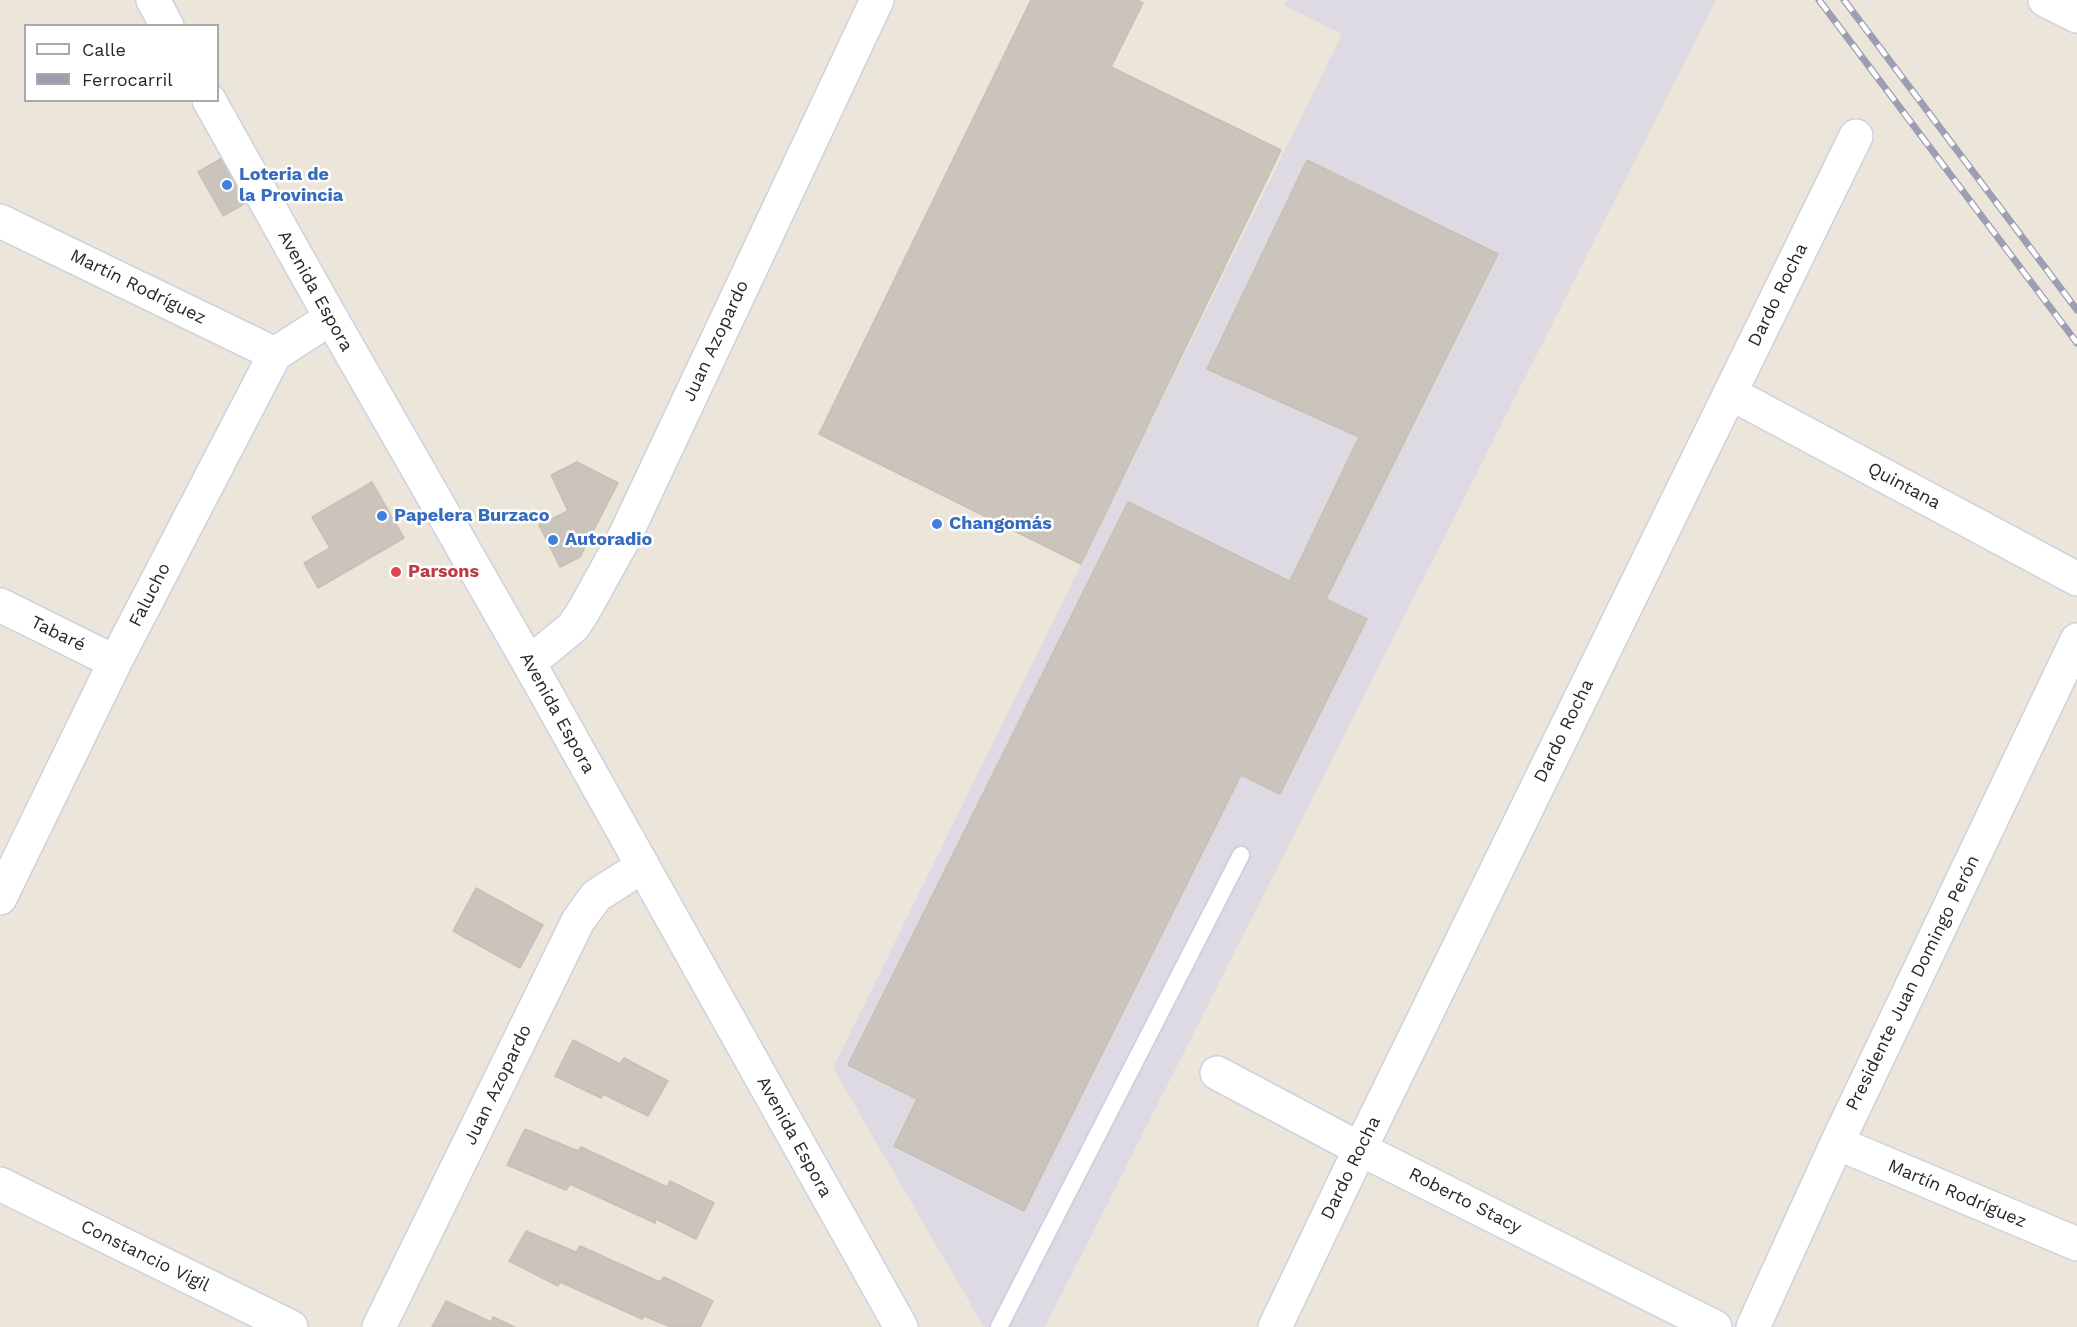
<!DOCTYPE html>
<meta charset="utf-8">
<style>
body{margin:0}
#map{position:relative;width:2077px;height:1327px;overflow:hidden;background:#ece5d9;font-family:"Work Sans",sans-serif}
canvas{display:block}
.legend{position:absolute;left:24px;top:24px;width:195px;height:78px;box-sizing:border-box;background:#fff;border:2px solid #a9a9a9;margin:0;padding:8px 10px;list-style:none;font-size:18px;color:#282828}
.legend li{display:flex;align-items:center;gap:12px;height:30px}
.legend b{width:30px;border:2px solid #a9a9a9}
</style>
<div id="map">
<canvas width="2077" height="1327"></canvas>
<ul class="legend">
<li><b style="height:8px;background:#fff"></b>Calle</li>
<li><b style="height:8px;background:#9c9eb4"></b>Ferrocarril</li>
</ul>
</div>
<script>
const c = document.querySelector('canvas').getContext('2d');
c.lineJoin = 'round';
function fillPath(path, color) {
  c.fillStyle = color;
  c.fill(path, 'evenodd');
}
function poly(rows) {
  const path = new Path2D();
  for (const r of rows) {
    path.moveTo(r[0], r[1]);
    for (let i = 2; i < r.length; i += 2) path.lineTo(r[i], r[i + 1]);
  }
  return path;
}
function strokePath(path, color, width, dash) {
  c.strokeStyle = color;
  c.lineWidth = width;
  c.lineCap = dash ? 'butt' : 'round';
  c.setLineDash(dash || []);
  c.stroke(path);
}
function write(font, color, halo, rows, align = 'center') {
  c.font = font + ' "Work Sans",sans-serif';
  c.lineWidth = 5;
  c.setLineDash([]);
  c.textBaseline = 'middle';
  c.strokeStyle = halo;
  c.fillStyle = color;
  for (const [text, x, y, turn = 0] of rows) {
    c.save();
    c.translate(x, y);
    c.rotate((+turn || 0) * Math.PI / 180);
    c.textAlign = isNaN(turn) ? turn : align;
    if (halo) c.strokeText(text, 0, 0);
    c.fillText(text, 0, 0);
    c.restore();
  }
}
const industrial = poly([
 [1287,0,1716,0,1045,1327,984,1327,833,1068,1342,34,1284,5]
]);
const building = poly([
 [1031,0,1137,0,1143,3,1111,67,1281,150,1081,564,819,434,1031,0],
 [231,153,256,197,223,216,198,172,231,153],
 [1307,160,1498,254,1326,599,1290,581,1359,437,1207,369,1307,160],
 [577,462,618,483,580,557,560,567,539,525,568,511,551,475,577,462],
 [372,482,404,538,318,588,304,563,330,548,312,517,372,482],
 [1128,502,1367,619,1280,794,1241,775,1024,1211,894,1146,917,1099,848,1065,1128,502],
 [476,888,543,925,520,968,453,931,476,888],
 [573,1040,620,1064,624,1058,668,1081,648,1116,603,1094,601,1098,555,1076,573,1040],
 [525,1129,578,1151,581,1147,667,1187,670,1181,714,1203,696,1239,656,1219,655,1223,570,1184,566,1190,507,1165,525,1129],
 [526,1231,576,1252,580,1246,660,1282,664,1277,713,1301,700,1327,671,1327,644,1316,642,1319,560,1282,558,1286,509,1261,526,1231],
 [446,1301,491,1322,493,1317,515,1327,432,1327,446,1301]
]);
const lane = poly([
 [999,1327,1241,855]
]);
const street = poly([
 [2045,0,2077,16],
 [0,221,275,354],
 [1730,393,2077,579],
 [0,605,115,662],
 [529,663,573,627,583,612,624,538,877,0],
 [0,898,115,662,275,354,331,318],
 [1217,1073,1360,1149,1715,1327],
 [1837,1143,2077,1244],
 [0,1184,291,1327],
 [379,1327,578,921,596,896,643,866],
 [1275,1327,1360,1149,1856,136],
 [1753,1327,1837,1143,2077,640]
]);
const secondary = poly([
 [153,0,167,26],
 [209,100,331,318,529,663,901,1327]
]);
const rail = poly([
 [1819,0,2077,343],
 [1844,0,2077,310]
]);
const markers = [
 [227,185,6,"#3f7fe0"],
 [382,516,6,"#3f7fe0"],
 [937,524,6,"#3f7fe0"],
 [553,540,6,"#3f7fe0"],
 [396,572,6,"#e0444e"]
];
const shopNames = [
 ["Loteria de",239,175],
 ["la Provincia",239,196],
 ["Papelera Burzaco",394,516],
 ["Changomás",949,524],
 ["Autoradio",565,540]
];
const streetNames = [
 ["Martín Rodríguez",138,287,26],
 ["Avenida Espora",315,291,61],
 ["Dardo Rocha",1778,295,-64],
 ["Juan Azopardo",716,341,-65],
 ["Quintana",1904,486,28],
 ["Falucho",150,595,-63],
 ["Tabaré",58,634,26],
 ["Avenida Espora",557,713,61],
 ["Dardo Rocha",1564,731,-64],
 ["Presidente Juan Domingo Perón",1913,983,-64],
 ["Juan Azopardo",498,1085,-64],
 ["Avenida Espora",794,1137,61],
 ["Dardo Rocha",1351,1168,-64],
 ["Martín Rodríguez",1957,1194,23],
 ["Roberto Stacy",1465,1201,27],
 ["Constancio Vigil",145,1256,26]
];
const healthNames = [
 ["Parsons",408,572]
];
fillPath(industrial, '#dddae3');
fillPath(building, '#cac4bc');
strokePath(building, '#c7c1b3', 1.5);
strokePath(lane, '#ced1e2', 20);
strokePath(street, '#ced1e2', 36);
strokePath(secondary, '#ced1e2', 36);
strokePath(lane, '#fff', 16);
strokePath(street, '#fff', 33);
strokePath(secondary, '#fff', 33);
strokePath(rail, '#9c9eb4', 7);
strokePath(rail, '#fff', 4.5, [14]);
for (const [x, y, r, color] of markers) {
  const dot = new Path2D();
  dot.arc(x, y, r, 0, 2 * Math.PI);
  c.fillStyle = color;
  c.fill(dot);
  strokePath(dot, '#fff', 2);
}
write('bold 18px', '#366cbe', '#fff', shopNames, 'left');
write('18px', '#282828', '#fff', streetNames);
write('bold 18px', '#be3a42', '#fff', healthNames, 'left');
</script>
